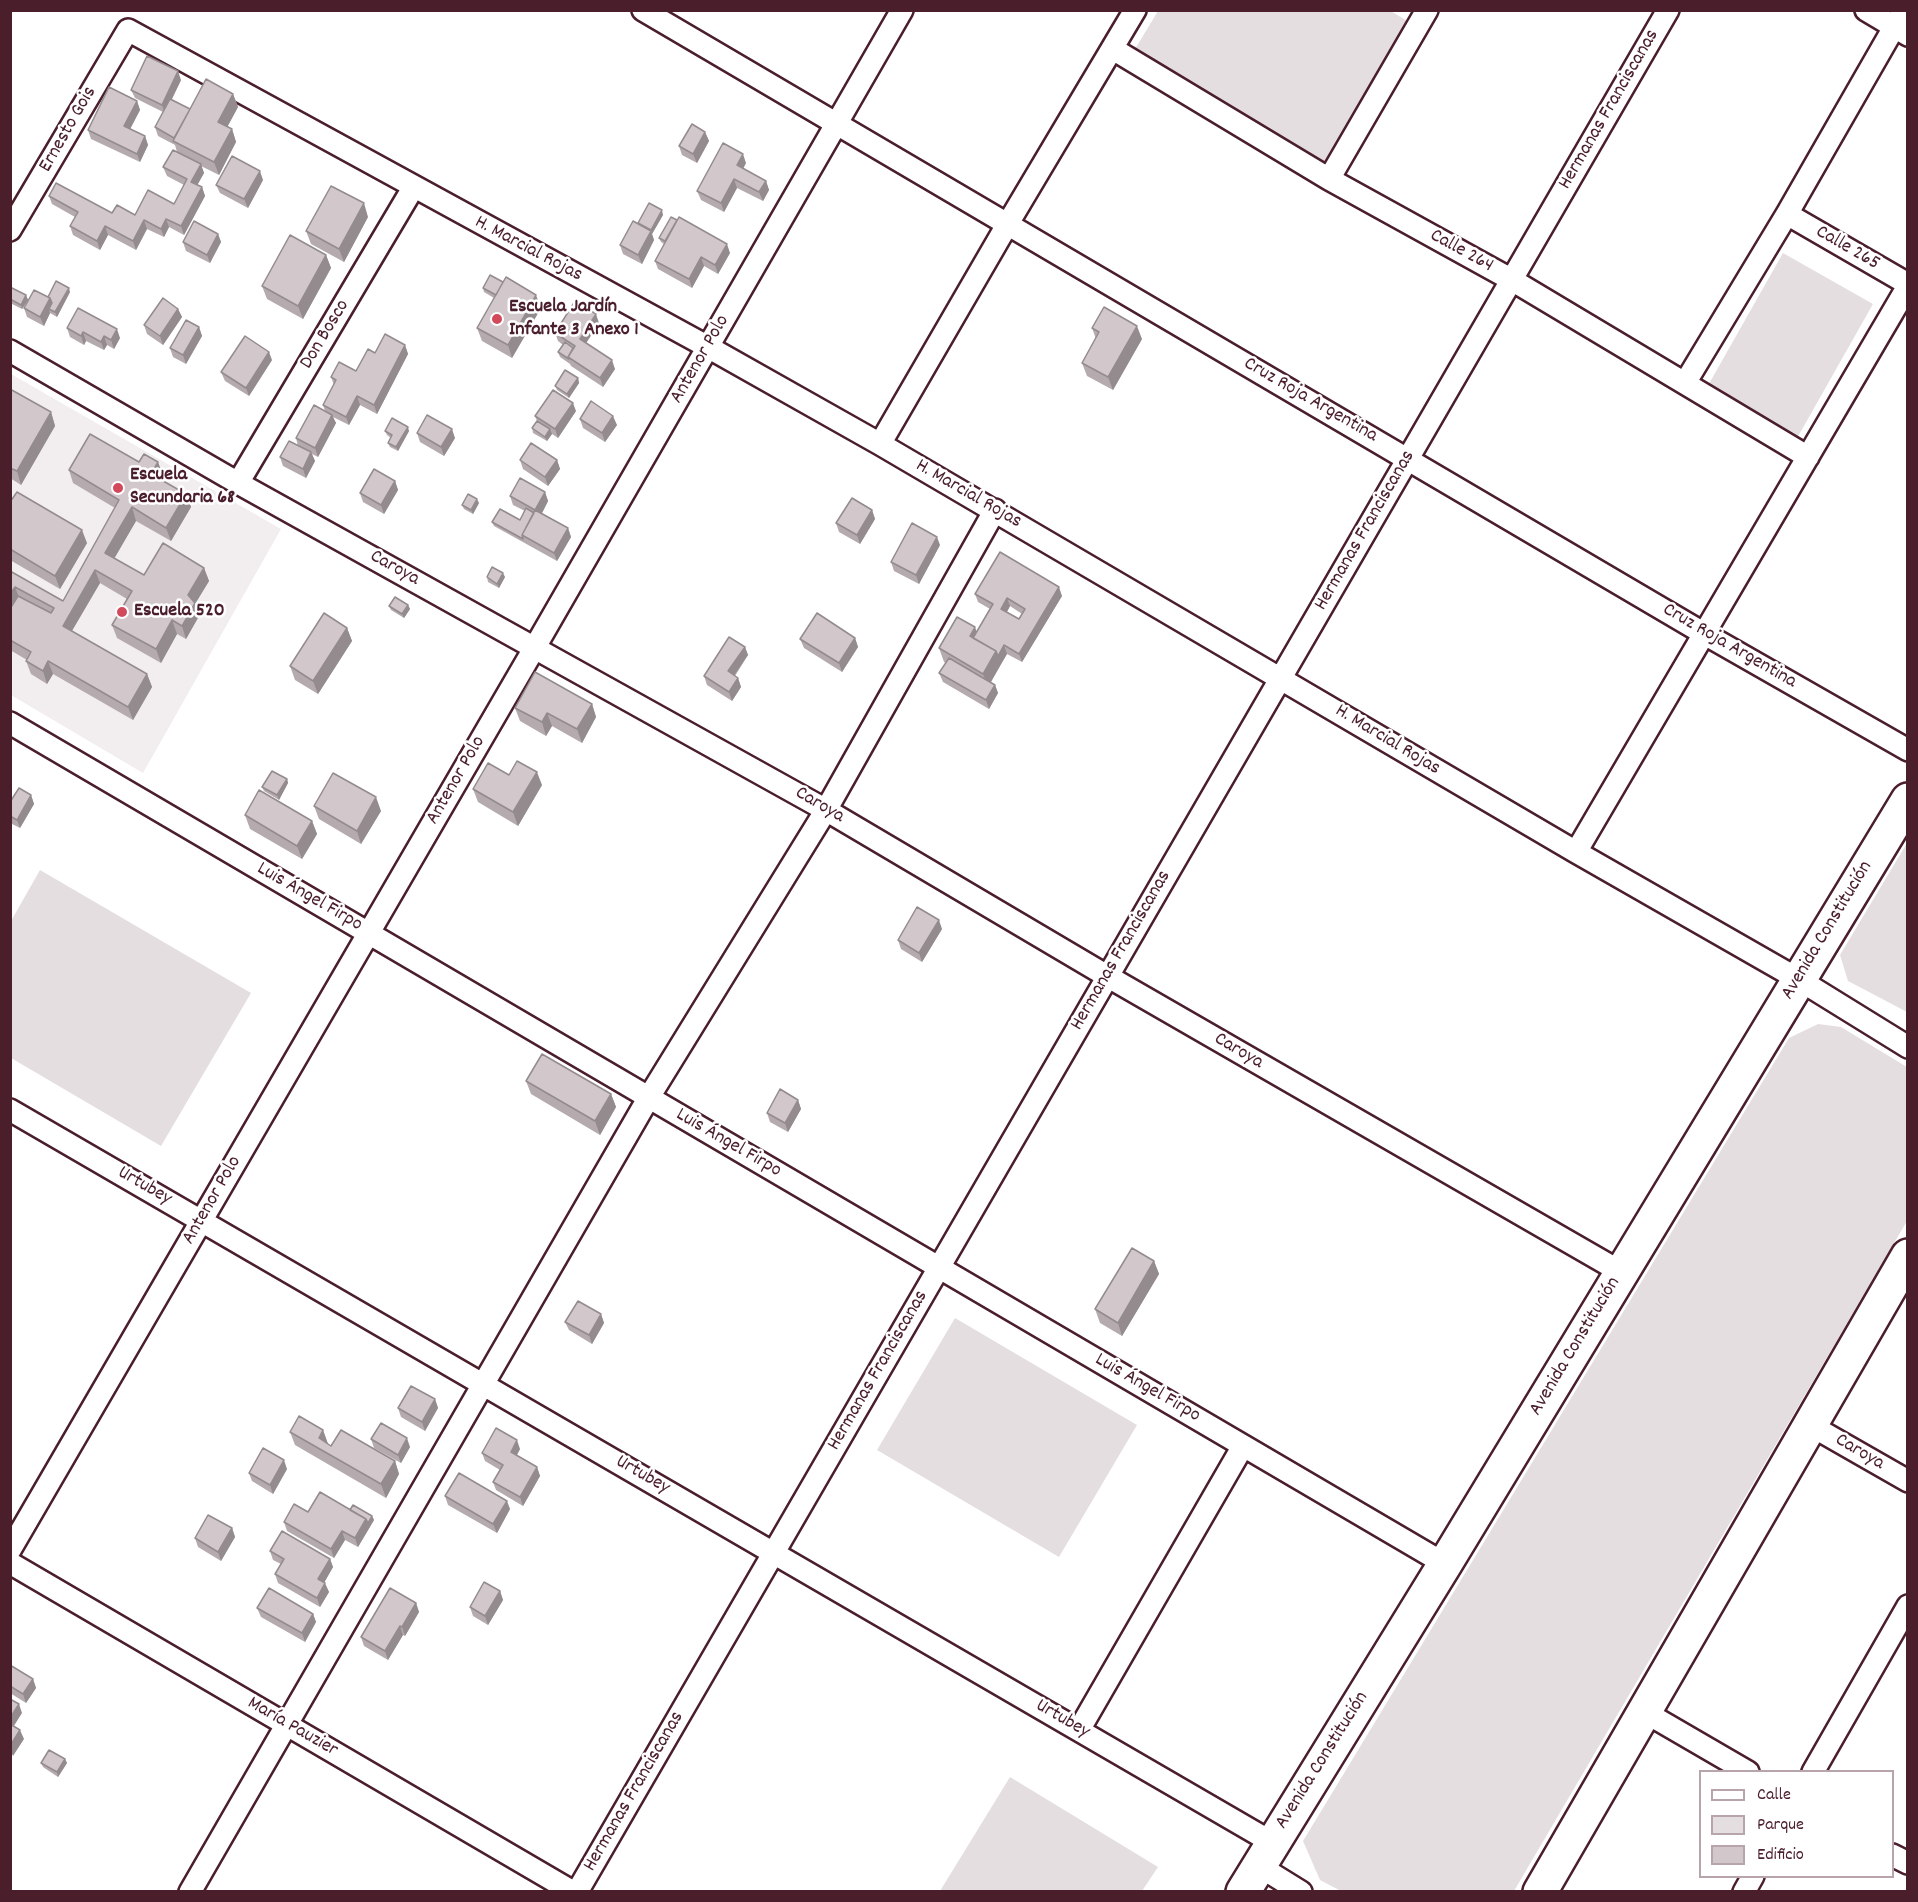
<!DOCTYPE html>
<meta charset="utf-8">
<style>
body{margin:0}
#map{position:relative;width:1918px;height:1902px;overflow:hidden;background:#fff;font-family:Dekko,sans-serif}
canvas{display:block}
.frame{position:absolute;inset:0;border:12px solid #4a1f2b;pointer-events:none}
.legend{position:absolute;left:1699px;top:1770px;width:195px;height:108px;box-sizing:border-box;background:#fff;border:2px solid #b7a5aa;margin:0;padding:8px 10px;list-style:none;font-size:18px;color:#4a1f2b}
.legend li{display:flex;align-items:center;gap:12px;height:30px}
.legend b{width:30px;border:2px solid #b7a5aa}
</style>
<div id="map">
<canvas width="1918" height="1902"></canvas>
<div class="frame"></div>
<ul class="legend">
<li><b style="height:8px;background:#fff"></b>Calle</li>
<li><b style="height:16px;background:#e5dee0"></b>Parque</li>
<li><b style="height:16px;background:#d2c7cb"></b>Edificio</li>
</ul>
</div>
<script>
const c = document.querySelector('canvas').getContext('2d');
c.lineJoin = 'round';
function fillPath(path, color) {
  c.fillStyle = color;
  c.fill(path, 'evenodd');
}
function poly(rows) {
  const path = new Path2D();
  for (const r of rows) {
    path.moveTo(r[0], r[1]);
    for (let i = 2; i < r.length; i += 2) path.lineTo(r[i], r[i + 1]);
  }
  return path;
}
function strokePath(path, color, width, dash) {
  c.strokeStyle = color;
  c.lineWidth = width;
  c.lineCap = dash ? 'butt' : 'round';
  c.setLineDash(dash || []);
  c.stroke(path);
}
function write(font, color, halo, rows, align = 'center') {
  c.font = font + ' Dekko,sans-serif';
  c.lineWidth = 5;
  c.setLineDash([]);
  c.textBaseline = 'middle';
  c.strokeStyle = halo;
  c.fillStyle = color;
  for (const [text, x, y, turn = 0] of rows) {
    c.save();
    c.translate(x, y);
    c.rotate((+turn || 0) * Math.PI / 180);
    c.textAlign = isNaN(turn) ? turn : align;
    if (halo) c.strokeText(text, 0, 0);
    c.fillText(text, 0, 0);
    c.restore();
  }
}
const built = poly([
 [11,374,281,529,143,773,11,695]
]);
const green = poly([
 [1389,10,1409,22,1323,166,1132,54,1158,11],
 [1783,253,1873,304,1796,440,1706,389],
 [1907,843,1908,1012,1907,1012,1848,981,1840,955],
 [40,870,251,993,161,1146,11,1058,11,921],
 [1818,1024,1841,1027,1907,1067,1907,1221,1514,1891,1341,1891,1320,1880,1303,1841,1789,1038],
 [955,1318,1137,1425,1059,1557,877,1450],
 [1010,1777,1158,1867,1142,1891,940,1891]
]);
const street = poly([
 [643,10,1703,633,1908,750],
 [1866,10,1908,35],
 [1113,49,1329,179,1512,280,1808,457],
 [1329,179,1427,10],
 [1787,214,1908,284],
 [10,230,128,30,708,347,880,444,1576,852,1798,979,1908,1047],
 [10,351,238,483,826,810,1107,976,1621,1272],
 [1685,383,1787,214,1904,10],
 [880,444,1007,225,1135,10],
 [238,483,413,188],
 [10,723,1445,1564],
 [1576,852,1908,286],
 [10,1110,1273,1843],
 [1810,1425,1908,1481],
 [10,1550,535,647,902,10],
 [10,1563,573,1892],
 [1643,1711,1748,1772],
 [1079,1730,1243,1446],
 [1813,1772,1908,1606],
 [1892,1855,1908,1863],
 [1259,1866,1301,1892],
 [190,1892,649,1097,826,810,995,510],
 [577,1892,1668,10],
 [1744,1892,1753,1876]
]);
const primary = poly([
 [1243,1892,1445,1564,1908,800],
 [1540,1892,1908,1256]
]);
const wall = poly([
 [181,80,172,99,190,109,233,94,238,107,227,127,232,129,236,142,219,175,201,166,204,173,197,185,202,187,205,196,184,235,169,227,164,237,147,229,136,250,108,235,100,250,73,235,70,226,75,217,52,204,49,196,112,213,135,215,174,204,184,185,167,176,163,167,177,152,175,145,158,136,155,127,163,112,135,98,131,90],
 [137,101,140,110,130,129,145,136,148,145,140,162,91,139,88,130],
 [705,132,709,141,697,163,682,155,679,146],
 [746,163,743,169,766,181,769,190,763,201,737,188,724,212,701,200,697,191],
 [263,180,248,208,220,193,216,185],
 [663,215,652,234,654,240,642,264,623,254,620,245,639,224,638,223],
 [368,217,344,262,311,244,306,231],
 [218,234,221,242,210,263,186,251,183,242],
 [659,238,730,253,718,274,704,266,692,288,658,269,655,261,664,244,661,242],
 [326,255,331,268,303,319,267,299,262,286],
 [10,287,26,295,28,300,22,309,10,303],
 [483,288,541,308,512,358,482,341,477,328,494,298,484,292],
 [70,292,57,317,50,313,44,326,27,317,24,308,48,297],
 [178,309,182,317,163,345,147,334,144,325],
 [599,323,586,343,615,369,603,387,571,366,570,364,560,357,558,352,563,345,558,341,555,333],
 [199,327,202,336,186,364,173,357,170,348],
 [67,328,120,338,114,349,107,345,104,350,86,341,84,345,70,337],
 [1092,328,1142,339,1113,390,1087,376,1082,363,1096,339],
 [405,345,408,354,377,414,360,405,349,425,333,417,336,423,318,457,312,454,315,461,306,478,283,466,280,457,298,446,296,438,325,411,323,405,334,385,331,377,356,371,375,353],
 [272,360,249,396,225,381,221,372],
 [578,378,579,383,569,398,557,390,555,386],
 [10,389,51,412,55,426,21,485,10,478],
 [576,411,558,438,552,434,547,441,533,433,532,428,537,421,535,416],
 [580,419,617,425,605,442,583,428],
 [385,431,409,431,398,451,390,447,388,443,391,438,387,435],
 [417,433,455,438,444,456,420,442],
 [520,460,557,460,560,469,548,486,523,469],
 [139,462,163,475,161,480,186,494,191,507,171,541,136,521,114,558,144,575,204,568,209,581,195,604,199,616,186,639,177,634,161,663,117,638,112,625,127,599,100,583,72,631,147,674,152,687,133,720,53,674,47,684,31,674,26,661,27,660,10,650,10,571,63,601,115,508,73,483,69,470],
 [395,481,398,490,384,514,363,502,360,493],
 [545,492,548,501,542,513,568,528,571,537,557,561,494,526,492,522,520,520,525,511,513,505,510,496],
 [10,502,87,543,60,589,10,560],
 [479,503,473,514,464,509,462,505],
 [872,510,875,519,860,544,839,532,836,523],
 [940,545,919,584,894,571,891,562],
 [487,577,505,577,499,588,488,582],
 [975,594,1062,596,1022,662,1007,654,991,682,995,685,998,693,989,709,943,682,939,673,946,663,944,662,939,648,977,632,990,609,978,602],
 [1010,606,1022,614,1019,619,1007,612],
 [408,605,410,609,404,618,391,610,389,606],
 [347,628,352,641,318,694,295,680,290,666],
 [855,638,858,647,842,672,804,648,800,639],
 [745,647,748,655,735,676,738,678,741,687,732,701,707,685,704,676],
 [592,704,596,717,582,743,552,726,546,736,520,721,515,708],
 [509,775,542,785,518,826,478,802,473,789],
 [287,779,288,783,279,800,264,791,262,787],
 [31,795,34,804,20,828,10,823,10,802],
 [314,806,381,811,361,844,319,819],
 [245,815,312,821,317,834,302,859,250,829],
 [942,929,922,962,901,949,898,940],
 [526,1081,611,1094,616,1107,600,1135,531,1094],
 [798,1100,801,1109,788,1132,770,1122,767,1113],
 [1154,1261,1159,1274,1122,1336,1100,1323,1095,1309],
 [601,1314,604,1323,592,1344,569,1330,565,1322],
 [435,1399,438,1408,425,1431,401,1417,398,1408],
 [323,1430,328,1444,331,1446,395,1461,399,1474,386,1498,295,1445,290,1432],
 [371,1439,410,1447,401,1463,374,1448],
 [520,1449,517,1455,537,1467,540,1476,523,1506,496,1490,493,1482,500,1470,485,1461,482,1453],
 [287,1469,273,1494,252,1481,249,1473],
 [445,1496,510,1509,497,1533,448,1505],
 [350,1510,372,1516,374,1520,358,1547,345,1540,334,1558,287,1531,284,1522,308,1512],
 [232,1528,235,1537,221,1561,198,1547,195,1538],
 [270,1551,330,1559,333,1567,324,1583,329,1592,320,1607,278,1583,275,1574,281,1564,273,1560],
 [500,1591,503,1600,488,1625,473,1616,470,1607],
 [416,1603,419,1612,405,1636,403,1635,388,1660,364,1646,361,1637],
 [257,1608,313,1614,316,1622,305,1642,261,1617],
 [10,1665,33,1679,36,1688,26,1703,10,1693],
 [65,1759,67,1763,58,1777,43,1767,41,1763]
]);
const shadedWall = poly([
 [178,71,181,80,165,113,162,105],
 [233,94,238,107,223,135,218,122],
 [137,101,140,110,127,135,124,126],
 [232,129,236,142,219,175,214,162],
 [705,132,709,141,697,163,693,154],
 [145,136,148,145,140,162,137,154],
 [743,154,746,163,740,174,737,165],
 [201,164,204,173,194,191,191,182],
 [260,171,263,180,248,208,244,199],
 [734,179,737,188,724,212,721,203],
 [766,181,769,190,763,201,759,192],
 [202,187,205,196,184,235,181,226],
 [364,203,368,217,344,262,339,249],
 [662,210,663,215,652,234,651,230],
 [166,219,169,227,164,237,161,229],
 [144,220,147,229,136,250,133,241],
 [105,226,108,235,100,250,97,241],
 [651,231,654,240,642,264,638,255],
 [218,234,221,242,210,263,207,255],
 [727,244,730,253,718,274,715,265],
 [326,255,331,268,303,319,298,306],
 [701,257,704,266,692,288,689,279],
 [69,288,70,292,57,317,55,312],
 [26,295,28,300,22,309,21,305],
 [536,295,541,308,512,358,508,345],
 [50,298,54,307,49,309,50,313,44,326,40,317],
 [178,309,182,317,163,345,160,336],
 [596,314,599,323,583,348,580,339],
 [1137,326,1142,339,1113,390,1108,377],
 [199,327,202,336,186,364,183,355],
 [117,329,120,338,114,349,111,340],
 [83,332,86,341,84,345,81,336],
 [104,336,107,345,104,350,101,342],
 [405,345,408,354,377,414,374,405],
 [269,352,272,360,249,396,246,388],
 [612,360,615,369,603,387,600,378],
 [578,378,579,383,569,398,567,394],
 [357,396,360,405,349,425,346,417],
 [573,403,576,411,558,438,555,429],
 [51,412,55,426,21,485,17,471],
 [332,415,336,423,318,457,315,448],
 [613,416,617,425,605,442,602,433],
 [408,427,409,431,398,451,396,447],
 [452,429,455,438,444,456,441,447],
 [550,429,552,434,547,441,545,437],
 [311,452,315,461,306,478,303,469],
 [557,460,560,469,548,486,545,477],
 [158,462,163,475,156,487,151,474],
 [395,481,398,490,384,514,381,505],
 [545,492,548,501,539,519,535,510],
 [186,494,191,507,171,541,166,528],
 [477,499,479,503,473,514,471,510],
 [132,507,136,521,110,566,105,553],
 [872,510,875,519,860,544,857,535],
 [568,528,571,537,557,561,554,553],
 [82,530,87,543,60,589,55,576],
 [937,537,940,545,919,584,916,575],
 [204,568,209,581,195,604,199,616,186,639,182,626,188,595],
 [95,570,100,583,67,639,63,626],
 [503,573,505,577,499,588,497,584],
 [15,587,20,600,10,615,10,594],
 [1059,587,1062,596,1022,662,1019,654],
 [1007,598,1010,606,1004,617,1001,609],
 [408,605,410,609,404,618,402,614],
 [172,620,177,634,161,663,156,649],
 [975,627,980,641,970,636],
 [347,628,352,641,318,694,313,681],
 [855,638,858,647,842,672,839,663],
 [1004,645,1007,654,1001,664,998,656],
 [745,647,748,655,731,680,728,671],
 [996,651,1001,664,988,687,983,674],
 [48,661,53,674,47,684,43,671],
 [147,674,152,687,133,720,128,707],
 [738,678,741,687,732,701,729,692],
 [995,685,998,693,989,709,986,700],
 [592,704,596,717,582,743,577,729],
 [547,713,552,726,546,736,542,722],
 [537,772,542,785,518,826,513,812],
 [287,779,288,783,279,800,277,795],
 [31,795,34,804,20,828,17,820],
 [376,797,381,811,361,844,357,831],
 [312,821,317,834,302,859,297,846],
 [939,920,942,929,922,962,919,953],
 [611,1094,616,1107,600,1135,595,1121],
 [798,1100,801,1109,788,1132,785,1123],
 [1154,1261,1159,1274,1122,1336,1118,1323],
 [601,1314,604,1323,592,1344,589,1335],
 [435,1399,438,1408,425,1431,422,1422],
 [323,1430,328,1444,323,1452,319,1438],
 [407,1438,410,1447,401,1463,398,1455],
 [517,1440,520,1449,514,1460,511,1452],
 [284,1460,287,1469,273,1494,270,1485],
 [395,1461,399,1474,386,1498,381,1484],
 [537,1467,540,1476,523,1506,520,1497],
 [507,1501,510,1509,497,1533,493,1524],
 [372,1516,374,1520,358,1547,355,1538,366,1519],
 [232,1528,235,1537,221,1561,218,1552],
 [342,1531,345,1540,334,1558,331,1549],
 [330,1559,333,1567,321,1588,318,1579],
 [325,1583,329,1592,320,1607,317,1598],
 [500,1591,503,1600,488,1625,485,1616],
 [416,1603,419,1612,405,1636,402,1627],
 [313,1614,316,1622,305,1642,302,1633],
 [400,1626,403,1635,388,1660,385,1651],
 [33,1679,36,1688,26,1703,23,1694],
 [19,1704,22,1713,12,1729,10,1723,10,1718],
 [20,1730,24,1739,13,1756,10,1750,10,1746],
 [65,1759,67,1763,58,1777,57,1772]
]);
const building = poly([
 [147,56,178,71,162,105,131,90,147,56],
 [206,79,233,94,218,122,232,129,214,162,173,141,206,79],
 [109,87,137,101,124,126,145,136,137,154,88,130,109,87],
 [170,99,190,109,174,138,155,127,170,99],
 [692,124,705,132,693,154,679,146,692,124],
 [723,143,743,154,737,165,766,181,759,192,734,179,721,203,697,191,723,143],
 [173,150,201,164,191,182,202,187,181,226,166,219,161,229,144,220,133,241,105,226,97,241,70,226,78,212,49,196,56,183,112,213,117,205,135,215,148,190,174,204,187,179,163,167,173,150],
 [232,156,260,171,244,199,216,185,232,156],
 [331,186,364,203,339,249,306,231,331,186],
 [649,203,662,210,651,230,638,223,649,203],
 [671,217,677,220,665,241,659,238,671,217],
 [679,217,727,244,715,265,701,257,689,279,655,261,679,217],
 [194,221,218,234,207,255,183,242,194,221],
 [633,221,651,231,638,255,620,245,633,221],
 [290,235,326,255,298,306,262,286,290,235],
 [490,275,503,282,496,295,483,288,490,275],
 [506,277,536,295,508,345,477,328,506,277],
 [56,281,69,288,55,312,49,309,52,303,50,298,48,297,56,281],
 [10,287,26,295,21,305,10,299,10,287],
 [34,290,50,298,40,317,24,308,34,290],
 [163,298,178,309,160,336,144,325,163,298],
 [575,301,596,314,580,339,612,360,600,378,568,357,575,346,555,333,575,301],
 [1104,307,1137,326,1108,377,1082,363,1099,332,1092,328,1104,307],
 [78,308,117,329,111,340,104,336,101,342,83,332,81,336,67,328,78,308],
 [186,320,199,327,183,355,170,348,186,320],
 [385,334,405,345,374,405,357,396,346,417,323,405,336,380,331,377,339,362,356,371,368,349,375,353,385,334],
 [245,336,269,352,246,388,221,372,245,336],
 [565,342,573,348,568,357,569,359,558,352,565,342],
 [565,370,578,378,567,394,555,386,565,370],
 [10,389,51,412,17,471,10,468,10,389],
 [553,390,573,403,555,429,535,416,553,390],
 [591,401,613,416,602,433,580,419,591,401],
 [314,405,332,415,315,448,296,438,314,405],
 [427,415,452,429,441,447,417,433,427,415],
 [392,418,408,427,396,447,388,443,392,435,385,431,392,418],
 [537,421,550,429,545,437,532,428,537,421],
 [90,434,139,462,144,454,158,462,151,474,186,494,166,528,132,507,105,553,144,575,163,543,204,568,188,595,195,603,182,626,172,620,156,649,112,625,132,591,95,570,63,626,147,674,128,707,48,661,43,671,26,661,31,652,10,640,10,609,18,596,51,613,54,608,15,587,10,594,10,571,63,601,119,500,69,470,90,434],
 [289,441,311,452,303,469,280,457,289,441],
 [531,443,557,460,545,477,520,460,531,443],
 [374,469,395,481,381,505,360,493,374,469],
 [520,478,545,492,535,510,568,528,554,553,522,535,535,510,510,496,520,478],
 [17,492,82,530,55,576,10,549,10,502,17,492],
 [468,494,477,499,471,510,462,505,468,494],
 [852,498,872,510,857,535,836,523,852,498],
 [526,508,534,513,522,535,523,539,492,522,500,509,520,520,526,508],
 [912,523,937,537,916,575,891,562,912,523],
 [1000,552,1059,587,1019,654,1004,645,998,656,996,651,973,638,993,604,975,594,1000,552],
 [1007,598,1025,609,1019,619,1001,609,1007,598],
 [492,567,503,573,497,584,487,577,492,567],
 [395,597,408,605,402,614,389,606,395,597],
 [324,613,347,628,313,681,290,666,324,613],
 [817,613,855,638,839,663,800,639,817,613],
 [957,617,975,627,970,636,996,651,983,674,939,648,957,617],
 [729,637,745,647,728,671,738,678,729,692,704,676,729,637],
 [949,658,995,685,986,700,939,673,949,658],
 [535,672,592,704,577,729,547,713,542,722,515,708,535,672],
 [517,761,537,772,513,812,473,789,488,763,509,775,517,761],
 [272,771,287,779,277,795,262,787,272,771],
 [333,773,376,797,357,831,314,806,333,773],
 [19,788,31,795,17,820,10,816,10,802,19,788],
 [259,790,312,821,297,846,245,815,259,790],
 [917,907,939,920,919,953,898,940,917,907],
 [542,1054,611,1094,595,1121,526,1081,542,1054],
 [780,1089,798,1100,785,1123,767,1113,780,1089],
 [1132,1248,1154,1261,1118,1323,1095,1309,1132,1248],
 [578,1301,601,1314,589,1335,565,1322,578,1301],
 [411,1386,435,1399,422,1422,398,1408,411,1386],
 [299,1416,323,1430,319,1438,331,1446,341,1430,395,1461,381,1484,290,1432,299,1416],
 [381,1423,407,1438,398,1455,371,1439,381,1423],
 [496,1428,517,1440,511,1452,537,1467,520,1497,493,1482,503,1465,482,1453,496,1428],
 [263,1448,284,1460,270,1485,249,1473,263,1448],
 [459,1473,507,1501,493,1524,445,1496,459,1473],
 [320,1492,366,1519,355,1538,342,1531,331,1549,284,1522,294,1504,308,1512,320,1492],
 [353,1505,372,1516,368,1523,366,1519,350,1510,353,1505],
 [208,1515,232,1528,218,1552,195,1538,208,1515],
 [282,1531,330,1559,318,1579,325,1583,317,1598,275,1574,284,1559,270,1551,282,1531],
 [484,1582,500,1591,485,1616,470,1607,484,1582],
 [269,1588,313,1614,302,1633,257,1608,269,1588],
 [390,1588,416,1603,402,1627,400,1626,385,1651,361,1637,390,1588],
 [10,1665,33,1679,23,1694,10,1686,10,1665],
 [10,1699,19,1704,10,1718,10,1699],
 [10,1724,20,1730,10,1746,10,1724],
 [49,1750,65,1759,57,1772,41,1763,49,1750]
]);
const markers = [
 [497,319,6,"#d1495b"],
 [118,488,6,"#d1495b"],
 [122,612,6,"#d1495b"]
];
const streetNames = [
 ["Hermanas Franciscanas",1610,110,-60],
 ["Ernesto Gois",69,130,-60],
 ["Calle 265",1847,249,30],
 ["H. Marcial Rojas",528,250,28],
 ["Calle 264",1461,252,29],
 ["Don Bosco",326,335,-59],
 ["Antenor Polo",701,360,-60],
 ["Cruz Roja Argentina",1310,401,30],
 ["H. Marcial Rojas",968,495,30],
 ["Hermanas Franciscanas",1366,531,-60],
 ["Caroya",394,569,29],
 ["Cruz Roja Argentina",1729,647,30],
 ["H. Marcial Rojas",1387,741,31],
 ["Antenor Polo",457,781,-60],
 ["Caroya",819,806,30],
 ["Luis Ángel Firpo",309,898,30],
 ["Avenida Constitución",1828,931,-59],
 ["Hermanas Franciscanas",1122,951,-60],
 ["Caroya",1238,1052,30],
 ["Luis Ángel Firpo",728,1144,30],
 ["Urtubey",144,1187,30],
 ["Antenor Polo",213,1201,-60],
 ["Avenida Constitución",1576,1347,-59],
 ["Hermanas Franciscanas",879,1371,-60],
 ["Luis Ángel Firpo",1147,1389,30],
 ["Caroya",1859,1453,30],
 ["Urtubey",642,1476,30],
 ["Urtubey",1062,1720,30],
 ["María Pauzier",292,1728,30],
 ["Avenida Constitución",1323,1761,-58],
 ["Hermanas Franciscanas",635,1792,-60]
];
const poiNames = [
 ["Escuela Jardín",509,308],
 ["Infante 3 Anexo 1",509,331],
 ["Escuela",130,476],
 ["Secundaria 68",130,499],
 ["Escuela 520",134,612]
];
fillPath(built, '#f2eeef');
fillPath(green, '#e5dee0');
strokePath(street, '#4a1f2b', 26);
strokePath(primary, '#4a1f2b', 38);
strokePath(street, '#fff', 21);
strokePath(primary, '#fff', 33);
fillPath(wall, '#b5abaf');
fillPath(shadedWall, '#938b8e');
fillPath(building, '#d2c7cb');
strokePath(building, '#938b8e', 1.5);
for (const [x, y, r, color] of markers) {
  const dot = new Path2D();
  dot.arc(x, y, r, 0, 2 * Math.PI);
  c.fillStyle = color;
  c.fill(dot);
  strokePath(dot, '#fff', 2);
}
write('20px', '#4a1f2b', '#fff', streetNames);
write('bold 20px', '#4a1f2b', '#fff', poiNames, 'left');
</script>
